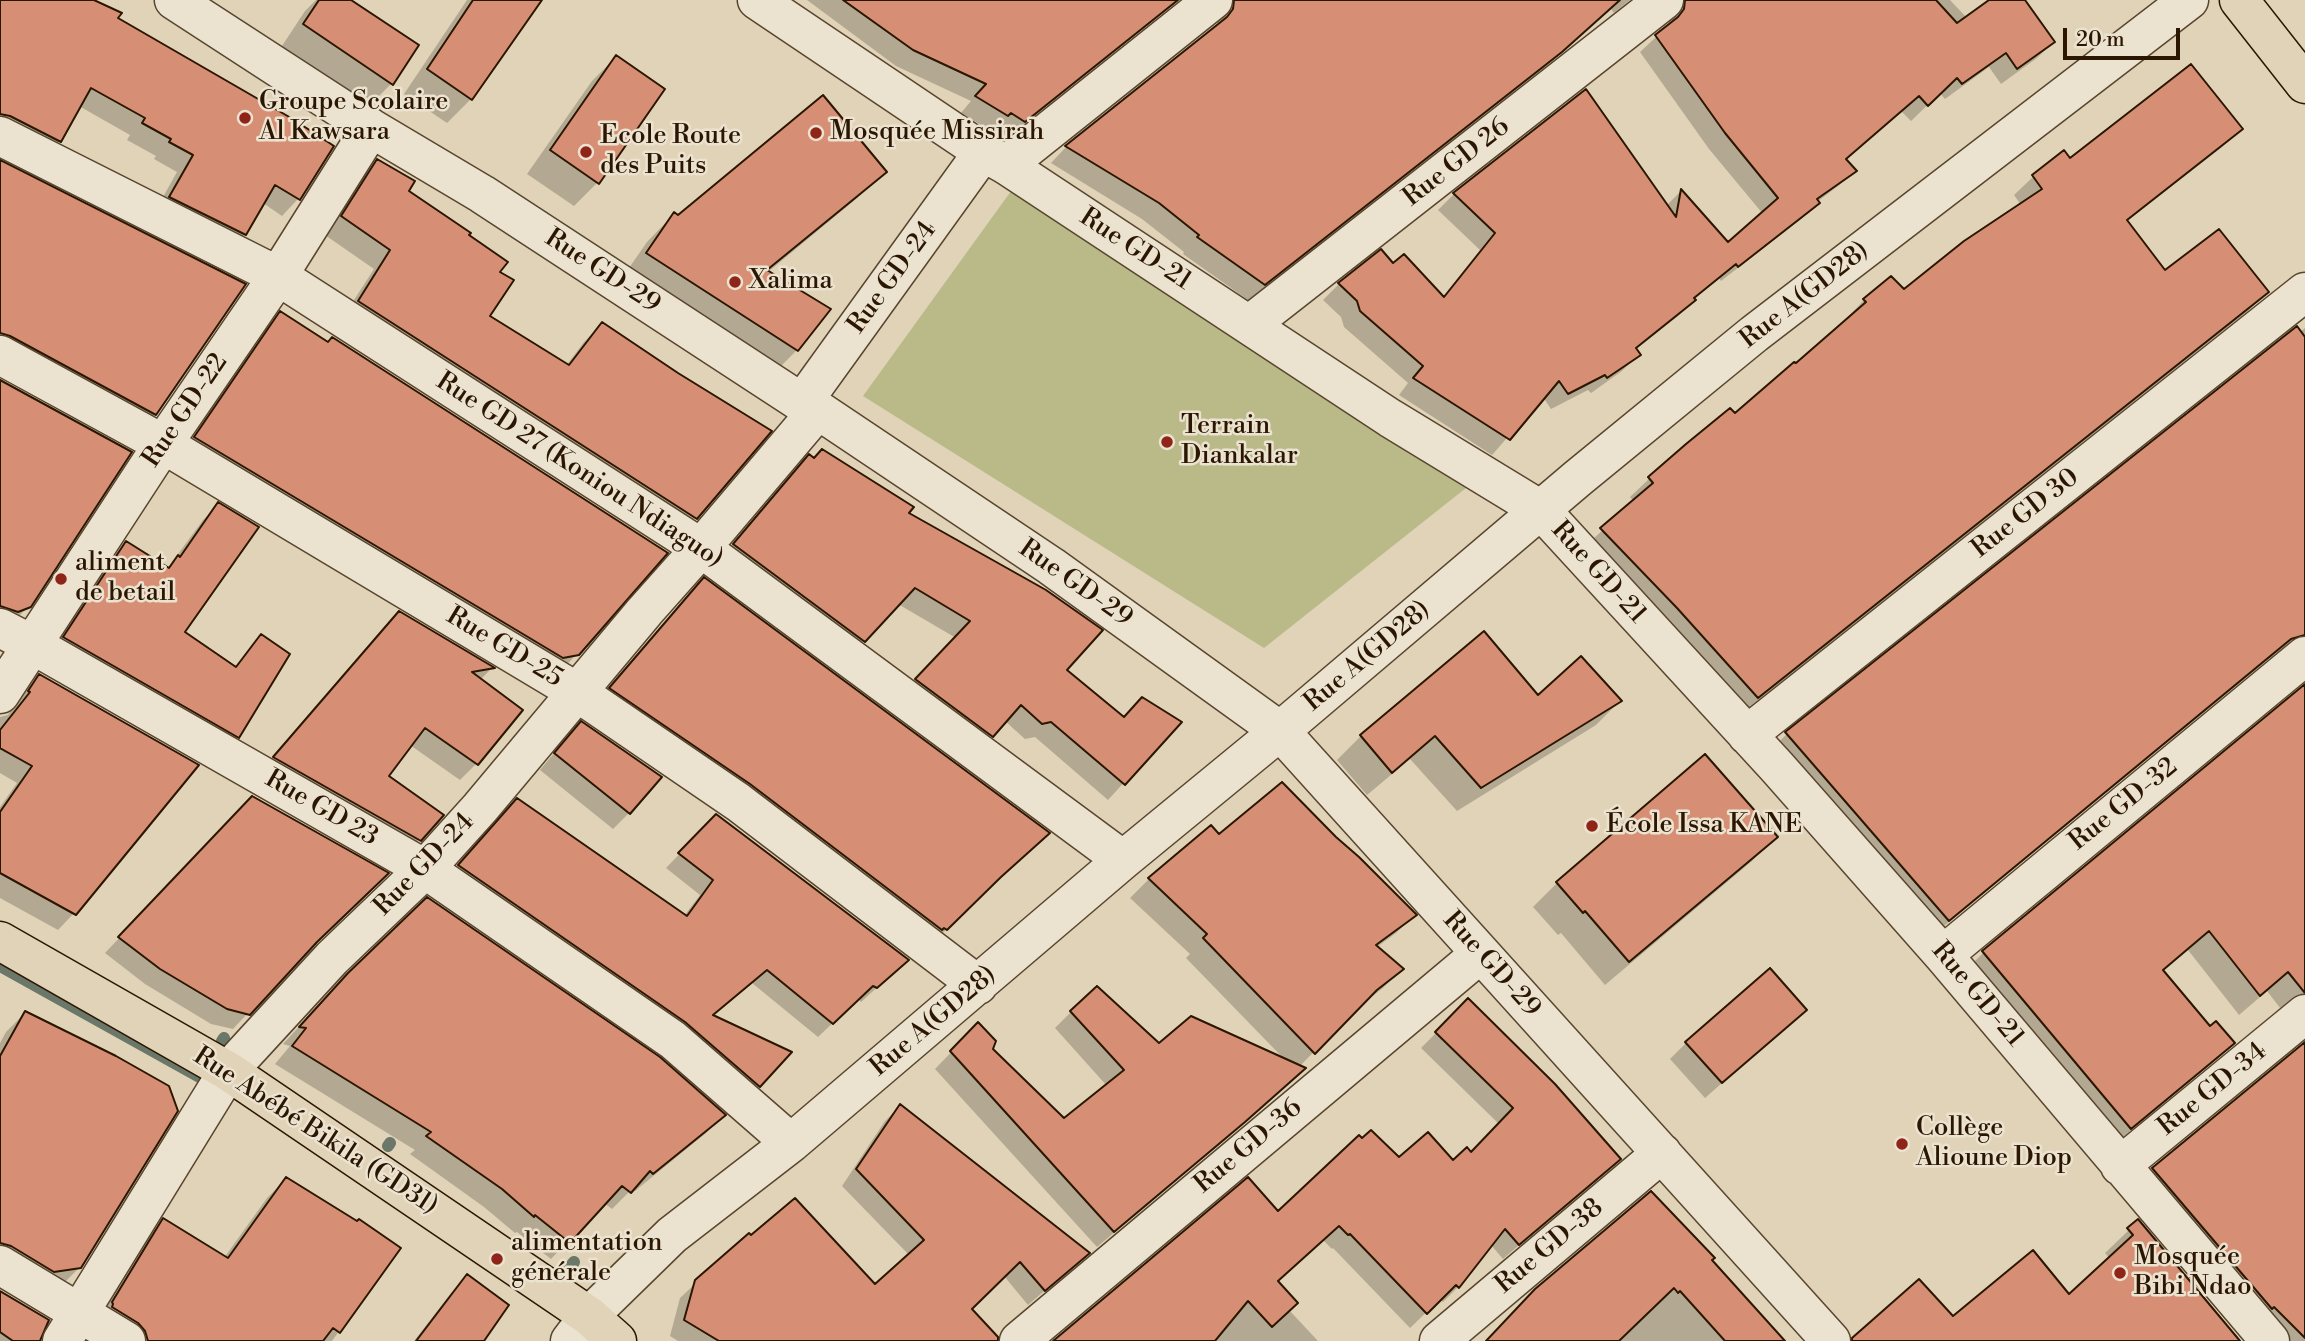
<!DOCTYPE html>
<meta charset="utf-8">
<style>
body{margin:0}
#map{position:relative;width:2305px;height:1341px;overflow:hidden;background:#e0d3b7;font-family:"Libre Bodoni",serif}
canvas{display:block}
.scale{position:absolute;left:2063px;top:28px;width:117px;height:32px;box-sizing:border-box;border:4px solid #2b1601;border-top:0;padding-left:9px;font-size:21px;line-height:24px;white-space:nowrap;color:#2b1601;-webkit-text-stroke:5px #ebe2d0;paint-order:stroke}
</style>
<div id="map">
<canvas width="2305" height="1341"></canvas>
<div class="scale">20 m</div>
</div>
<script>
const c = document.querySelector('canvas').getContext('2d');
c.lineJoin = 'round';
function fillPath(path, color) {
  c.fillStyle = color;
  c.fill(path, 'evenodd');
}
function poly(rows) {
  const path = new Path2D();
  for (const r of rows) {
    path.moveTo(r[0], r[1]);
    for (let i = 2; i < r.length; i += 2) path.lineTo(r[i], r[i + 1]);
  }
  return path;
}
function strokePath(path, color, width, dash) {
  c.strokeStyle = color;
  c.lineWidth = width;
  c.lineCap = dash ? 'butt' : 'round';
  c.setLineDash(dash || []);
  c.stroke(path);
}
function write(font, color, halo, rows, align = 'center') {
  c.font = font + ' "Libre Bodoni",serif';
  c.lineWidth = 5;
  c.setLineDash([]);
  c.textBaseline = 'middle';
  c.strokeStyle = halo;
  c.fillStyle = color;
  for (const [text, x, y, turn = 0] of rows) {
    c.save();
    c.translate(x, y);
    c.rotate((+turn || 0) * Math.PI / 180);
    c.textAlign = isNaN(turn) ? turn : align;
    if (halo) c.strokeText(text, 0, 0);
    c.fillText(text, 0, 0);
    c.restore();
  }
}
const green = poly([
 [1014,187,1466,488,1264,648,863,396]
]);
const shadow = poly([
 [0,0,89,0,116,18,332,146,298,199,282,216,263,203,245,234,228,251,154,213,177,172,154,159,156,156,127,140,130,135,79,106,60,141,43,158,0,136],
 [316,0,348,0,392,83,368,107,280,49,305,11],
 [467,0,540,0,471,99,447,123,404,94],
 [807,0,1179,0,1008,137,994,128,991,131,961,113,971,101,896,66],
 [1211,0,1630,0,1614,13,1611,9,1544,68,1248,300,1183,254,1184,252,1142,219,1051,163,1066,147,1217,27,1219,13],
 [1662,0,1950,0,1967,18,1992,0,2023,0,2053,42,2037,58,2001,84,1989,67,1945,99,1940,93,1911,121,1901,111,1844,160,1854,171,1838,186,1817,202,1801,219,1721,281,1719,278,1693,300,1678,316,1635,350,1638,355,1622,371,1591,393,1588,390,1551,409,1543,397,1492,455,1399,395,1408,383,1344,327,1341,317,1323,300,1339,284,1381,252,1393,265,1442,298,1480,250,1438,210,1454,194,1586,91,1666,206,1680,192,1728,244,1763,214,1709,149,1640,52,1669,25,1670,15],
 [616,57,598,182,574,206,527,174,592,81],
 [2240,129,2222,147,2126,222,2165,272,2267,292,2248,311,1739,716,1583,548,1634,502,1630,497,1649,479,1687,445,1734,415,1796,366,1848,321,1846,319,1864,300,1904,292,2021,205,2014,195,2033,177,2064,153,2070,161],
 [378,161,407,192,467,235,498,272,487,316,566,366,584,342,602,324,677,374,769,431,695,518,678,536,341,320,374,269,325,235,360,179],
 [0,162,155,414,138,431,0,355],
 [884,171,856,199,768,272,797,350,769,378,620,281,647,242,674,214,678,217],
 [281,313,665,553,557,676,181,453,266,328],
 [2305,328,2305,670,2280,654,2269,659,1927,940,1766,754,1787,734],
 [0,382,29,606,12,623,0,628],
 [793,473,906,513,1064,670,1123,719,1179,722,1108,800,1035,737,1025,739,1005,721,976,751,900,696,956,638,898,604,848,657,718,561],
 [218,505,183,632,234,668,261,636,238,736,222,752,49,653,111,559,126,544,167,569,203,520],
 [704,580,1047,834,925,950,590,709,683,601],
 [383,629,492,668,480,680,520,710,476,764,460,780,410,745,386,777,442,815,403,856,258,774],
 [40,676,74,913,58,930,0,898,0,807,17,783,0,773,0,717,8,715,23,692],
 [2305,687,2305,1027,2284,1013,2267,991,2239,1015,2188,950,2162,972,2210,1028,2233,1043,2212,1063,2110,1148,1963,973,1984,952],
 [1538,697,1620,701,1596,725,1457,811,1410,759,1367,795,1337,760,1361,736],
 [565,740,629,813,613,829,540,770],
 [1705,756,1775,837,1752,861,1605,985,1561,933,1558,935,1533,907,1557,883],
 [237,813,310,947,233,1029,211,1024,145,984,105,953],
 [503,815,684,916,700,895,666,868,716,816,892,974,861,1002,858,999,818,1037,752,983,712,1017,760,1085,746,1099,445,880],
 [1211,828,1219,837,1414,915,1396,933,1377,947,1401,969,1383,988,1358,1007,1299,1067,1288,1084,1227,1138,1097,1247,935,1069,962,1041,991,1049,1064,1120,1107,1086,1055,1028,1071,1012,1159,1045,1286,1061,1186,958,1190,954,1130,898,1149,879],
 [330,993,723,1115,706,1133,635,1191,632,1189,612,1209,604,1203,551,1259,517,1232,515,1233,484,1207,410,1154,415,1150,275,1064,290,1046,283,1044],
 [1468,1001,1618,1159,1503,1259,1491,1245,1458,1287,1443,1302,1440,1299,1410,1328,1333,1248,1332,1249,1323,1240,1276,1282,1289,1310,1318,1341,1056,1341,1278,1213,1399,1160,1453,1162,1471,1154,1499,1124,1421,1048],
 [1805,1010,1705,1098,1670,1059,1686,1043],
 [25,1013,80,1267,60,1287,0,1269,0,1043,6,1032],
 [2305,1044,2305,1341,2267,1341,2133,1190,2153,1169],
 [900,1106,1088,1253,1028,1305,1004,1276,970,1309,996,1341,678,1341,670,1336,680,1298,697,1282,875,1286,909,1255,842,1186,885,1121],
 [286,1179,399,1248,332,1341,119,1341,94,1322,145,1239,164,1220,224,1258,267,1198],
 [2129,1230,2237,1341,1998,1341,2069,1296,2110,1259,2105,1253],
 [1710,1260,1783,1341,1487,1341],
 [467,1277,482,1341,414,1341,451,1293],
 [0,1293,38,1341,0,1341]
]);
const stream = poly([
 [0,966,214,1085],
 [222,1041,224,1038],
 [388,1146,390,1143],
 [555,1287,574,1262]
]);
const building = poly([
 [0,0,94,0,122,13,118,18,291,118,334,146,300,200,275,185,246,235,169,197,193,155,169,142,171,139,142,123,145,118,91,88,61,142,10,116,0,114,0,0],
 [319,0,351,0,419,45,393,85,303,24,319,0],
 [473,0,542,0,472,100,427,69,473,0],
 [843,0,1178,0,1025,122,1011,113,1008,116,975,96,986,84,913,50,843,0],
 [1234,0,1620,0,1562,52,1265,285,1197,237,1199,235,1159,203,1065,146,1227,17,1233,9,1234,0],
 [1685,0,1936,0,1957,23,1989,0,2025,0,2055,42,2017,69,2006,53,1962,84,1957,78,1928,106,1919,96,1846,159,1857,171,1817,199,1820,203,1738,267,1736,264,1694,298,1696,300,1636,348,1641,355,1607,378,1605,375,1568,394,1559,381,1510,440,1413,378,1423,366,1360,311,1357,301,1338,283,1381,249,1393,263,1404,254,1444,297,1495,233,1453,193,1586,89,1676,217,1681,189,1728,242,1778,198,1725,133,1655,35,1678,17,1684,9,1685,0],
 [616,55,665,89,599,184,550,150,616,55],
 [2191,64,2243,129,2127,220,2165,270,2219,229,2269,292,1758,698,1677,608,1600,528,1653,483,1648,477,1686,444,1730,408,1735,413,1794,362,1796,363,1866,302,1863,299,1891,276,1904,289,1964,241,2042,189,2032,175,2064,150,2070,158,2191,64],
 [823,95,887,172,767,270,831,309,798,351,646,253,674,212,678,215,823,95],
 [377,159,415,181,409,191,471,233,469,235,508,262,500,272,514,280,490,316,569,365,602,322,678,373,772,431,697,519,358,301,390,250,341,216,377,159],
 [0,160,246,284,156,415,10,336,0,333,0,160],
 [280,311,328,342,332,337,668,553,579,655,563,658,194,437,280,311],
 [2297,326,2305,337,2305,635,2291,639,1949,921,1785,732,2297,326],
 [0,380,132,452,31,607,18,612,0,606,0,380],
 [822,449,914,507,909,513,1046,590,1103,630,1067,670,1124,717,1142,697,1182,722,1125,785,1051,722,1042,724,1021,705,993,737,915,679,970,621,915,588,865,642,733,544,809,454,814,458,822,449],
 [218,502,259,527,185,632,236,667,261,634,290,654,239,738,63,637,126,541,169,568,178,555,180,557,218,502],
 [704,577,1050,833,1001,877,947,930,944,928,942,930,750,784,609,688,704,577],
 [399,611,495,668,472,672,523,710,478,765,425,728,389,776,444,815,421,841,273,757,399,611],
 [1484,631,1538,695,1581,656,1622,701,1481,788,1435,736,1392,773,1360,735,1484,631],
 [39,674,199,765,76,915,0,873,0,812,32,766,0,748,0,730,30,692,28,691,39,674],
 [2305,684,2305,993,2288,972,2260,996,2209,931,2163,970,2210,1026,2216,1021,2235,1043,2131,1129,1982,951,2305,684],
 [581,721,662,777,630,814,554,753,581,721],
 [1705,754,1778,837,1629,962,1585,911,1583,913,1556,882,1705,754],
 [1282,782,1336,837,1359,857,1417,915,1376,945,1404,969,1377,990,1315,1054,1203,938,1207,934,1148,878,1211,825,1219,834,1282,782],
 [252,796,389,873,317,942,250,1015,227,1009,160,969,118,937,252,796],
 [517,798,687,916,713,880,678,853,716,814,909,960,877,988,873,986,833,1024,767,970,713,1015,792,1052,760,1087,685,1022,458,865,517,798],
 [427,897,660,1057,726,1115,653,1174,650,1171,631,1193,622,1186,570,1243,535,1215,534,1217,502,1189,426,1136,431,1132,292,1046,306,1028,299,1027,348,973,427,897],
 [1770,968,1807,1010,1722,1083,1685,1042,1770,968],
 [1097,986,1159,1043,1191,1016,1306,1068,1245,1122,1114,1232,950,1051,978,1022,996,1041,993,1049,1064,1118,1124,1070,1070,1011,1097,986],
 [1468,998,1555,1084,1621,1159,1519,1245,1505,1229,1459,1288,1456,1285,1427,1314,1350,1234,1348,1235,1339,1226,1278,1281,1298,1303,1272,1327,1248,1301,1215,1341,1053,1341,1248,1177,1278,1211,1359,1135,1362,1138,1371,1130,1399,1157,1428,1132,1453,1160,1467,1147,1471,1152,1513,1108,1435,1032,1468,998],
 [25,1011,116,1056,169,1086,178,1111,81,1268,54,1272,11,1246,0,1243,0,1056,25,1011],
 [2305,1042,2305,1338,2274,1307,2272,1309,2152,1168,2305,1042],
 [900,1104,1090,1253,1045,1291,1020,1262,972,1309,998,1337,998,1341,719,1341,684,1320,695,1280,749,1233,751,1235,795,1198,875,1284,924,1240,856,1169,900,1104],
 [286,1177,357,1221,359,1219,401,1248,340,1333,333,1328,323,1341,148,1341,145,1331,138,1323,112,1307,113,1304,112,1302,163,1218,228,1258,286,1177],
 [1651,1191,1715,1258,1712,1260,1785,1341,1725,1341,1680,1291,1678,1293,1674,1288,1619,1341,1486,1341,1535,1289,1651,1191],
 [2138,1219,2240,1341,1852,1341,1852,1338,1919,1279,1953,1316,2033,1250,2069,1294,2133,1235,2127,1228,2138,1219],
 [467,1274,509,1305,484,1341,416,1341,467,1274],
 [0,1291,49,1320,40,1341,13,1341,0,1332,0,1291]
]);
const minor = poly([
 [174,0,371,128,482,194,802,403,818,410,1051,566,1280,731,1831,1341],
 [757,0,983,152,1006,165,1390,418,1541,510,1777,767,1943,955,2270,1341],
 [0,136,278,276,701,548,1123,860],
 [1006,165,1213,0],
 [1249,325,1664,0],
 [0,355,163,444,577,692,738,802,978,985],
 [802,403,983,152],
 [0,628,33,645,425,869,673,1040,791,1143],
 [0,694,163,444,278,276,371,128],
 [1747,735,2305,292],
 [1943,955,2305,656],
 [2120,1166,2305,1014],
 [0,1265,126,1341],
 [62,1341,228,1071,332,958,425,869,480,808,645,611,701,548,818,410],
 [570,1341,589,1316,672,1235,791,1143,1123,860,1280,731,1578,478,1754,334,2189,0],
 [1019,1341,1480,954],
 [1439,1341,1662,1153]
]);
const major = poly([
 [2239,0,2305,84],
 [0,941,228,1071,589,1316,617,1341]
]);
const markers = [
 [245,118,7,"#8f2418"],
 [816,133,7,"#8f2418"],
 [586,152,7,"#8f2418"],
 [735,282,7,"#8f2418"],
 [1167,442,7,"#8f2418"],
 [61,579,7,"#8f2418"],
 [1592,826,7,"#8f2418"],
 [1902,1144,7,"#8f2418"],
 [497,1259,7,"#8f2418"],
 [2120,1273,7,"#8f2418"]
];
const poiNames = [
 ["Groupe Scolaire",259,103],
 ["Al Kawsara",259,133],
 ["Mosquée Missirah",830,133],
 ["Ecole Route",600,137],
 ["des Puits",600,167],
 ["Xalima",749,282],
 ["Terrain",1181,427],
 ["Diankalar",1181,457],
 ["aliment",75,564],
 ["de betail",75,594],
 ["École Issa KANE",1606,826],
 ["Collège",1916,1129],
 ["Alioune Diop",1916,1159],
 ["alimentation",511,1244],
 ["générale",511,1274],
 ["Mosquée",2134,1258],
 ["Bibi Ndao",2134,1288]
];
const streetNames = [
 ["Rue GD 26",1457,163,-38],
 ["Rue GD-21",1135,250,33],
 ["Rue GD-29",602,272,33],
 ["Rue GD-24",893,278,-54],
 ["Rue A(GD28)",1805,296,-38],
 ["Rue GD-22",186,411,-56],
 ["Rue GD 27 (Koniou Ndiaguo)",579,471,33],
 ["Rue GD 30",2026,514,-38],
 ["Rue GD-21",1598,573,48],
 ["Rue GD-29",1075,584,35],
 ["Rue GD-25",504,648,31],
 ["Rue A(GD28)",1368,657,-40],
 ["Rue GD-32",2124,805,-39],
 ["Rue GD 23",321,809,30],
 ["Rue GD-24",425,865,-46],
 ["Rue GD-29",1491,965,48],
 ["Rue GD-21",1977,995,50],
 ["Rue A(GD28)",934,1022,-40],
 ["Rue GD-34",2213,1090,-39],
 ["Rue Abébé Bikila (GD31)",315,1132,33],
 ["Rue GD-36",1249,1147,-40],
 ["Rue GD-38",1550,1247,-40]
];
fillPath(green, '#baba89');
fillPath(shadow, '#0003');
strokePath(stream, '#6a7769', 12);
fillPath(building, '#d68f74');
strokePath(building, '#2b1601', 2);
strokePath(minor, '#58452e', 41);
strokePath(major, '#2b1601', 41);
strokePath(minor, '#ebe2d0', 38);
strokePath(major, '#e0d3b7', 38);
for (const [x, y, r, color] of markers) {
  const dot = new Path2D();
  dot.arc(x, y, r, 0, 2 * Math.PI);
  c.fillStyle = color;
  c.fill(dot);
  strokePath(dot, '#ebe2d0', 2.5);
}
write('26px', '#2b1601', '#ebe2d0', poiNames, 'left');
write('26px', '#2b1601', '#ebe2d0', streetNames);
</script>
